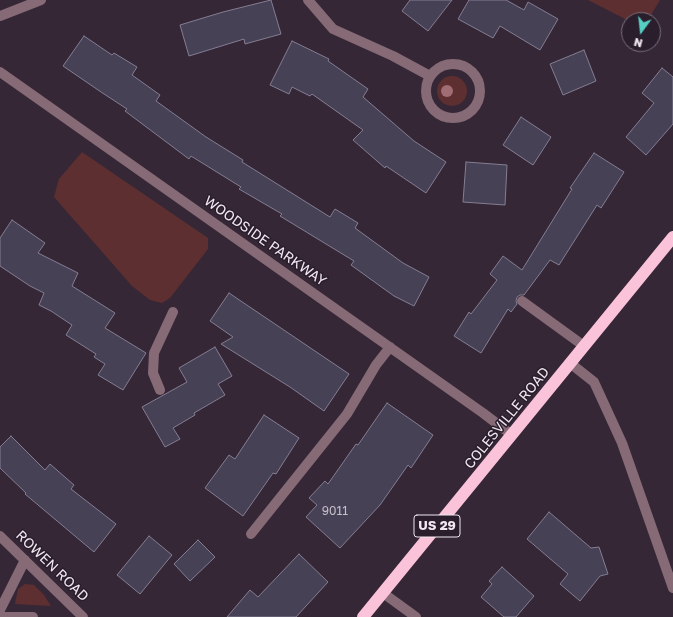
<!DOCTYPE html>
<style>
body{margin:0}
#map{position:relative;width:673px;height:617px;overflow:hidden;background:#352736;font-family:"Golos Text",sans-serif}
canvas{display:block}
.north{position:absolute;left:621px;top:12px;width:40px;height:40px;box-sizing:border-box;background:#2b1e2c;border:1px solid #7a6e7b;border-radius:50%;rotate:195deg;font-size:11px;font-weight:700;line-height:16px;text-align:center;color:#f0e7f1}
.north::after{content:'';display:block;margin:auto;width:14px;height:18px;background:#56cec3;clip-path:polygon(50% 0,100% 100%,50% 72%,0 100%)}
</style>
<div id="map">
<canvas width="673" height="617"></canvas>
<div class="north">N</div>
</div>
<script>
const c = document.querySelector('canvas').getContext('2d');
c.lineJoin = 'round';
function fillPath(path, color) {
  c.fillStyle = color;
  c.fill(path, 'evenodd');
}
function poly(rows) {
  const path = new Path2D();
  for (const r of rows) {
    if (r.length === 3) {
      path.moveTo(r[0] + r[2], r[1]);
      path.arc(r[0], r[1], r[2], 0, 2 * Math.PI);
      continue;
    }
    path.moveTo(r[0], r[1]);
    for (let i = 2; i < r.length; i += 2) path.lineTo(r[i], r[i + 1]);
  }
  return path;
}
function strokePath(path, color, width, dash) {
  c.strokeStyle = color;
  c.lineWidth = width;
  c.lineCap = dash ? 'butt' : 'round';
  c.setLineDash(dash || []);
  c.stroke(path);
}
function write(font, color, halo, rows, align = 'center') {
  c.font = font + ' "Golos Text",sans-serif';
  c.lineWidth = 3;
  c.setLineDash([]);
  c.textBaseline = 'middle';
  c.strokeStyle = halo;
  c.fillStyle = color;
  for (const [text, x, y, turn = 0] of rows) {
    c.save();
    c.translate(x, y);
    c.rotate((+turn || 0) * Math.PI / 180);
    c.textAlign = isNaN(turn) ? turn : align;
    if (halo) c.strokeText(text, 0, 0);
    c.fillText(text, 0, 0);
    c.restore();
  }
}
const green = poly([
 [588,0,660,0,648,20,629,21],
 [452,91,15],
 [82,152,208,238,208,249,170,298,162,303,150,300,132,286,54,197,59,179],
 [25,584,34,585,44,595,51,606,15,604,18,589]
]);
const building = poly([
 [271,0,281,34,245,44,244,39,189,56,180,25,223,12,271,0],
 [410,0,452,0,428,31,402,11,410,0],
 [469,0,506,0,524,10,528,2,558,19,540,50,500,26,493,38,458,19,469,0],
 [84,36,112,55,114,53,137,67,132,75,160,95,156,101,206,137,243,160,242,162,330,217,335,209,358,223,355,228,403,263,429,277,414,306,394,296,351,265,354,261,280,216,282,214,239,189,241,187,191,156,189,159,125,111,127,109,101,92,63,66,84,36],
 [292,41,329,59,328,61,368,89,363,97,414,141,446,162,426,193,386,166,385,168,353,140,363,130,312,94,310,96,292,87,289,94,270,85,292,41],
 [584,50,596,81,563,95,550,64,584,50],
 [662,68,673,77,673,124,646,155,626,137,654,103,642,93,662,68],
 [521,117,551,137,533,165,503,145,521,117],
 [594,153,624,172,601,208,597,205,559,265,550,260,524,295,520,295,517,297,516,301,517,304,511,312,508,309,481,353,454,336,469,312,471,314,497,280,490,274,503,256,522,270,572,189,570,188,594,153],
 [466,162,507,165,505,205,463,202,466,162],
 [12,220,45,243,38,253,78,273,72,286,115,313,105,328,146,353,123,390,98,375,105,364,94,357,96,354,66,335,72,325,51,311,39,305,44,293,30,286,0,266,0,238,12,220],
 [229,293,349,374,324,411,290,387,221,344,233,337,210,321,229,293],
 [215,347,232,376,218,384,225,395,194,413,195,415,173,428,180,439,165,447,142,407,187,382,179,368,215,347],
 [387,403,433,435,411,468,408,465,380,505,340,548,306,517,317,505,309,498,325,481,328,484,356,444,358,445,387,403],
 [264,415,299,438,276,474,273,473,243,516,205,488,229,455,235,459,264,415],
 [11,436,45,470,50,464,74,485,71,489,116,524,94,552,25,494,26,493,0,468,0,447,11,436],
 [549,512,591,548,599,547,608,574,600,576,580,601,560,584,568,574,527,539,549,512],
 [149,536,172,555,140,594,117,575,149,536],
 [198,540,215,557,190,581,174,564,198,540],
 [299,554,328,582,296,617,227,617,250,590,258,597,299,554],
 [502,567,534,596,516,617,504,617,481,597,492,584,489,581,502,567]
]);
const minor = poly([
 [308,0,333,29,393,56,430,76],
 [0,16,41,0],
 [453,91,27],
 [0,72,483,413,512,435],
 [522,301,584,346],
 [570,363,594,382,600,395,622,443,673,588],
 [160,390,153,373,154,353,173,312],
 [251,534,347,414,376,365,390,347],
 [0,536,83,617],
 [383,593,416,617],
 [0,610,25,560],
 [0,617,33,617]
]);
const highway = poly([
 [363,617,673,237]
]);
const trees = [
 [447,91]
];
const numberNames = [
 ["9011",335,511]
];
const shields = [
 [437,526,46]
];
const shieldNames = [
 ["US 29",437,526]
];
const streetNames = [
 ["WOODSIDE PARKWAY",265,241,35],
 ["COLESVILLE ROAD",507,418,-51],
 ["ROWEN ROAD",52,566,44]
];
fillPath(green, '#5e2f30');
fillPath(building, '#464155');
strokePath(building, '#847e94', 1);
strokePath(minor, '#866a76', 10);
strokePath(highway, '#fbc3da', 12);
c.fillStyle = '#a06d74';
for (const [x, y] of trees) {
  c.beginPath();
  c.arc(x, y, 6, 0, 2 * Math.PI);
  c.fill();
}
write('12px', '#c6beca', null, numberNames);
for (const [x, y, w] of shields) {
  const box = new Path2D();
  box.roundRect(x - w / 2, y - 11, w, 22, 3);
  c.fillStyle = '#2b1e2c';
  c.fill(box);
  strokePath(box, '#f0e7f1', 1);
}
write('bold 13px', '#f0e7f1', null, shieldNames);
write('14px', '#f0e7f1', '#2b1e2c', streetNames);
</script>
